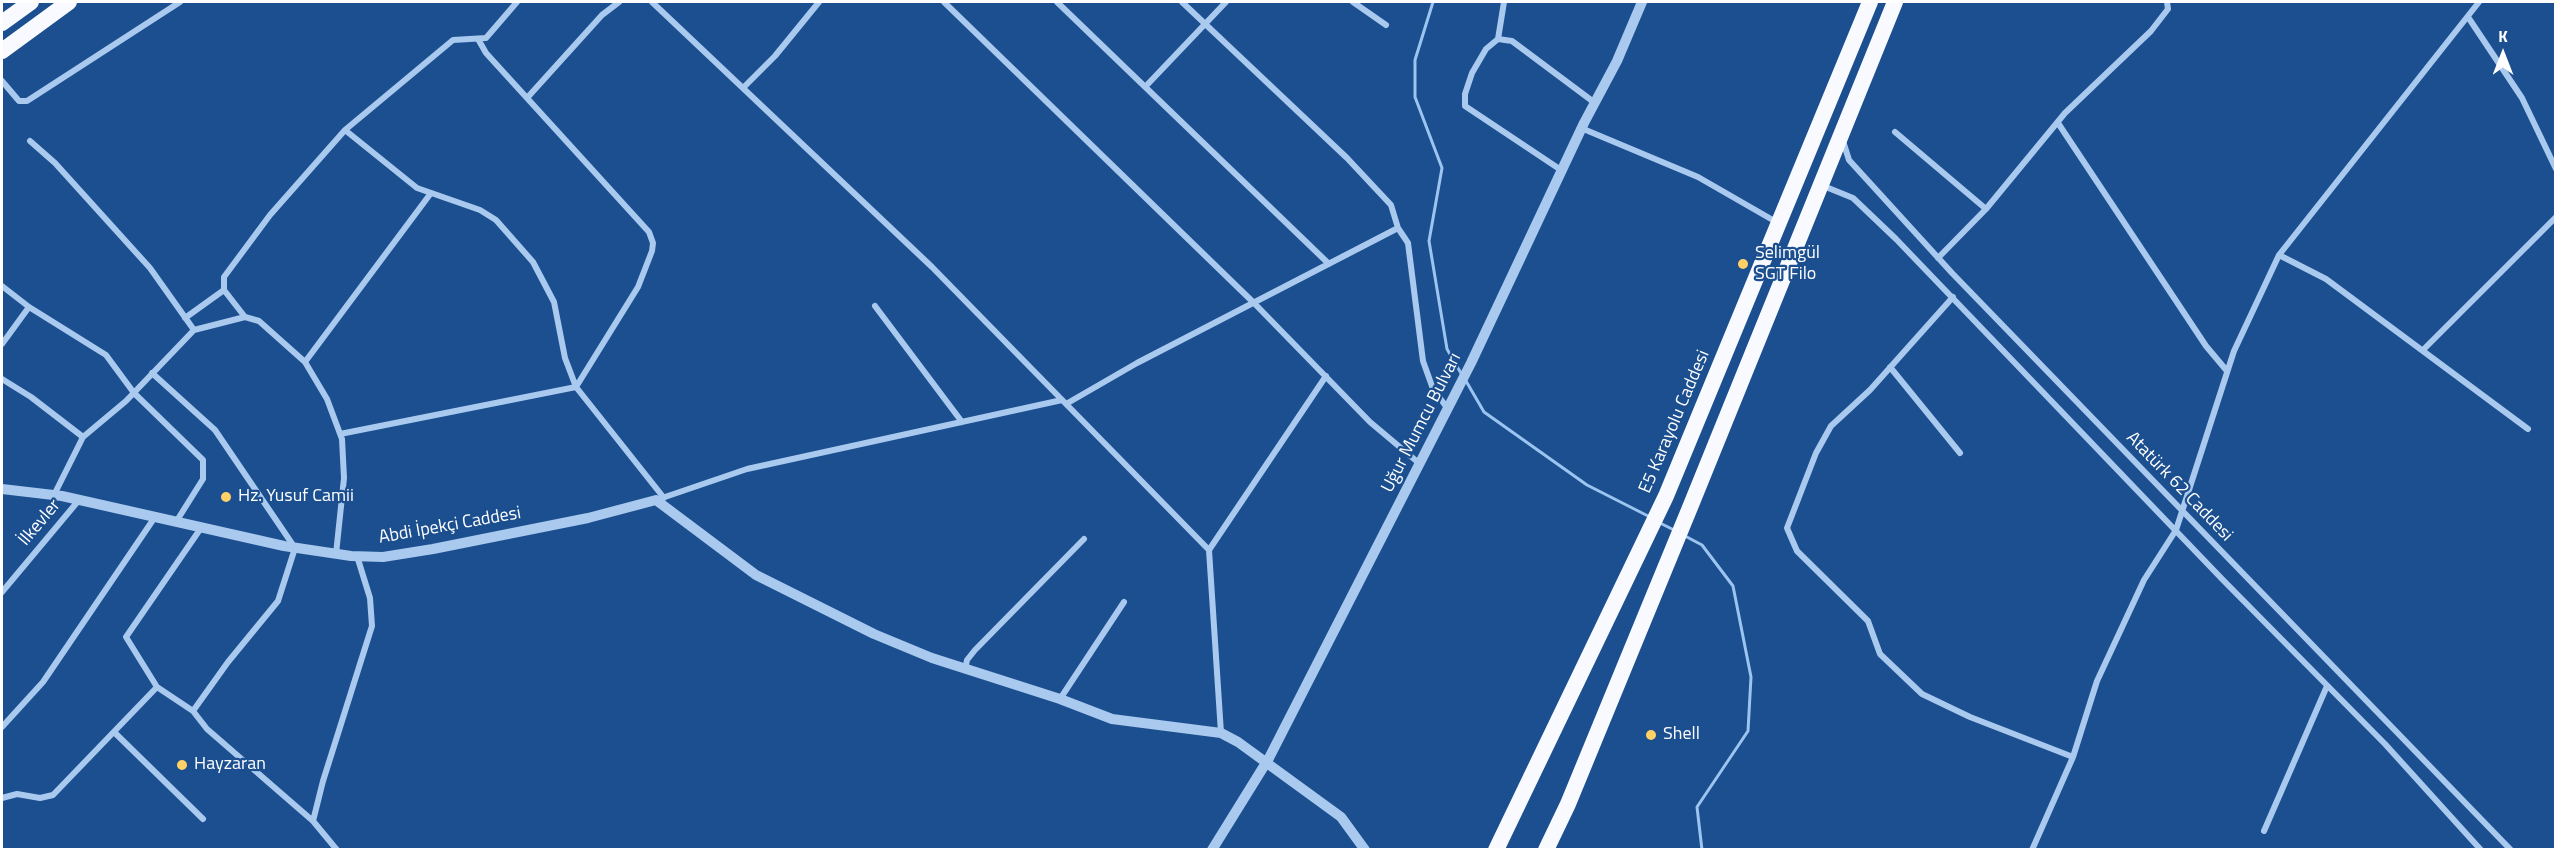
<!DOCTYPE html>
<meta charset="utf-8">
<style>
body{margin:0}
#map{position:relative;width:2557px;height:851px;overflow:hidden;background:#1b4f8f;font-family:"Titillium Web",sans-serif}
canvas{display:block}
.frame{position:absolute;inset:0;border:3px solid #fff;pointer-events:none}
.north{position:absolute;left:2473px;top:24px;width:60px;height:60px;-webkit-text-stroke:4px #1b4f8f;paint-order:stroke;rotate:0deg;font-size:16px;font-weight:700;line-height:24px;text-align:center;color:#fff}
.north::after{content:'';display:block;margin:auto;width:21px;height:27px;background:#fff;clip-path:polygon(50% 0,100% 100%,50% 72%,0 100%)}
</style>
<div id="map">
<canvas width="2557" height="851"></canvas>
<div class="frame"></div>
<div class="north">K</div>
</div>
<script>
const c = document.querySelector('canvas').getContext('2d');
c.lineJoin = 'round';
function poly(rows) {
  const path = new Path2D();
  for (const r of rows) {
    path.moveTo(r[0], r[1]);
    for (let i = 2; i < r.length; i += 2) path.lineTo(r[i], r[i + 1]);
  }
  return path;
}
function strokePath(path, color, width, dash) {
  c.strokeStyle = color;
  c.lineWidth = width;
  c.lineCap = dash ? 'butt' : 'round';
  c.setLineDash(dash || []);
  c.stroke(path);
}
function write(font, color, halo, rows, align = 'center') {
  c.font = font + ' "Titillium Web",sans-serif';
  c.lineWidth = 4.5;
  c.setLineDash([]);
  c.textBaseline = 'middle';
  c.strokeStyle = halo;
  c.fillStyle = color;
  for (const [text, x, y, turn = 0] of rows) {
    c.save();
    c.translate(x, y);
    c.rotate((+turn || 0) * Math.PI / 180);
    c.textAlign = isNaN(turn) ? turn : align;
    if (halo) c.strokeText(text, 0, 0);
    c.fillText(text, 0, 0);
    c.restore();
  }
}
const stream = poly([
 [1433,2,1415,60,1415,97,1442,168,1429,241,1447,349,1462,375],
 [1466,381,1484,412,1587,485,1650,517],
 [1658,522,1674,530],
 [1685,536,1702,545,1733,586,1751,677,1748,731,1697,807,1702,850]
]);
const minor = poly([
 [517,2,486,38,453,40,345,130,417,188,480,210,496,220,533,262,554,302,565,358,576,387,664,498],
 [652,2,932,267,1209,550,1221,733],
 [944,2,1254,303,1370,422,1420,464],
 [1057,2,1329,264],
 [1182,2,1347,158,1391,205,1398,228,1408,243,1423,361,1433,389,1448,409],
 [1353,2,1386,25],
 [2468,17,2522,98,2556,169],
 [1498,39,1504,2],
 [2,81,19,101,27,101,180,2],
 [1146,86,1226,2],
 [743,88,775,56,819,2],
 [527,98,602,15,619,2],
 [2058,123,2206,346,2227,371],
 [1581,128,1698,177,1778,223],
 [1895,132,1986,209],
 [30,141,55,163,150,268,194,330],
 [1843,141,1849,160,1952,273,2511,850],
 [1561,170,1465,106,1465,94,1472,73,1486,49,1498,39,1512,41,1595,103],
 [1821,185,1853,198,1896,239,2223,580,2385,744,2481,850],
 [2279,255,2326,279,2528,429],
 [1938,258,1986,209,2065,113,2151,31,2168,9,2167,2],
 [2,286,29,307,106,355,134,393,203,460,203,479,176,522],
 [1953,297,1870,390,1831,426,1816,453,1787,528,1797,551,1868,621,1880,654,1922,694,1970,717,2073,757],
 [875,306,962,422],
 [245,317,224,290,224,277,270,215,345,130],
 [185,318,224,290],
 [2,344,29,307],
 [2423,350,2556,217],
 [305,362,431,193],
 [1890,367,1960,453],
 [152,373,215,430,295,548,278,601,228,662,193,711],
 [2,379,31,397,83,437],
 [1066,404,1137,363,1398,228],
 [340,434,576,387,638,287,652,251,653,243,649,232,486,53,478,39],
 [54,495,83,437,126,401,194,330,245,317,259,321,305,362,327,399,342,439,344,478,336,554],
 [662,498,747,469,1062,400],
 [201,528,126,637,157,687,193,711,207,729,313,821],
 [1209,550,1326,376],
 [2,592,79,500],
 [965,670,967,660,975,650,1084,539],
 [1060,699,1124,602],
 [2,727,43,682,155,517],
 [114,732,203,819],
 [2,798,17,794,40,798,53,795,157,687],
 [2264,831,2327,686],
 [337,850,313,821,323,781,372,626,370,598,357,556],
 [2032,850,2073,757,2097,681,2144,580,2176,530,2234,351,2279,255,2479,2]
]);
const tertiary = poly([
 [2,489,62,496,284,546,351,556,383,557,433,549,588,518,656,500,756,575,874,634,932,658,1060,699,1112,719,1221,733,1238,742,1341,817,1365,850],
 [1212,850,1269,758,1471,363,1584,123,1617,61,1642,2]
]);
const trunk = poly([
 [2,23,31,2],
 [2,51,69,2],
 [1496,850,1666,496,1870,2],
 [1546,850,1568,804,1691,505,1895,2]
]);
const markers = [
 [1743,264,6,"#ffd166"],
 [226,497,6,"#ffd166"],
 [1651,735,6,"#ffd166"],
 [182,765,6,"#ffd166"]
];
const poiNames = [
 ["Selimgül",1755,254],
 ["SGT Filo",1755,275],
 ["Hz. Yusuf Camii",238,497],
 ["Shell",1663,735],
 ["Hayzaran",194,765]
];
const streetNames = [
 ["E5 Karayolu Caddesi",1675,422,-67],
 ["Uğur Mumcu Bulvarı",1422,423,-63],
 ["Atatürk 62 Caddesi",2179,487,46],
 ["İlkevler",40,523,-50],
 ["Abdi İpekçi Caddesi",450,526,-10]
];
strokePath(stream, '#9cc4f0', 3);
strokePath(minor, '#a9c9ee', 6);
strokePath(tertiary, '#a9c9ee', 10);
strokePath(trunk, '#f8faff', 16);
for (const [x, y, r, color] of markers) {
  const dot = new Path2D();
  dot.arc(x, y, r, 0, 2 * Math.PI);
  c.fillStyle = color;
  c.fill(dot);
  strokePath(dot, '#1b4f8f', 2);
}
write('18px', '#fff', '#1b4f8f', poiNames, 'left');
write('18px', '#fff', '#1b4f8f', streetNames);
</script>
